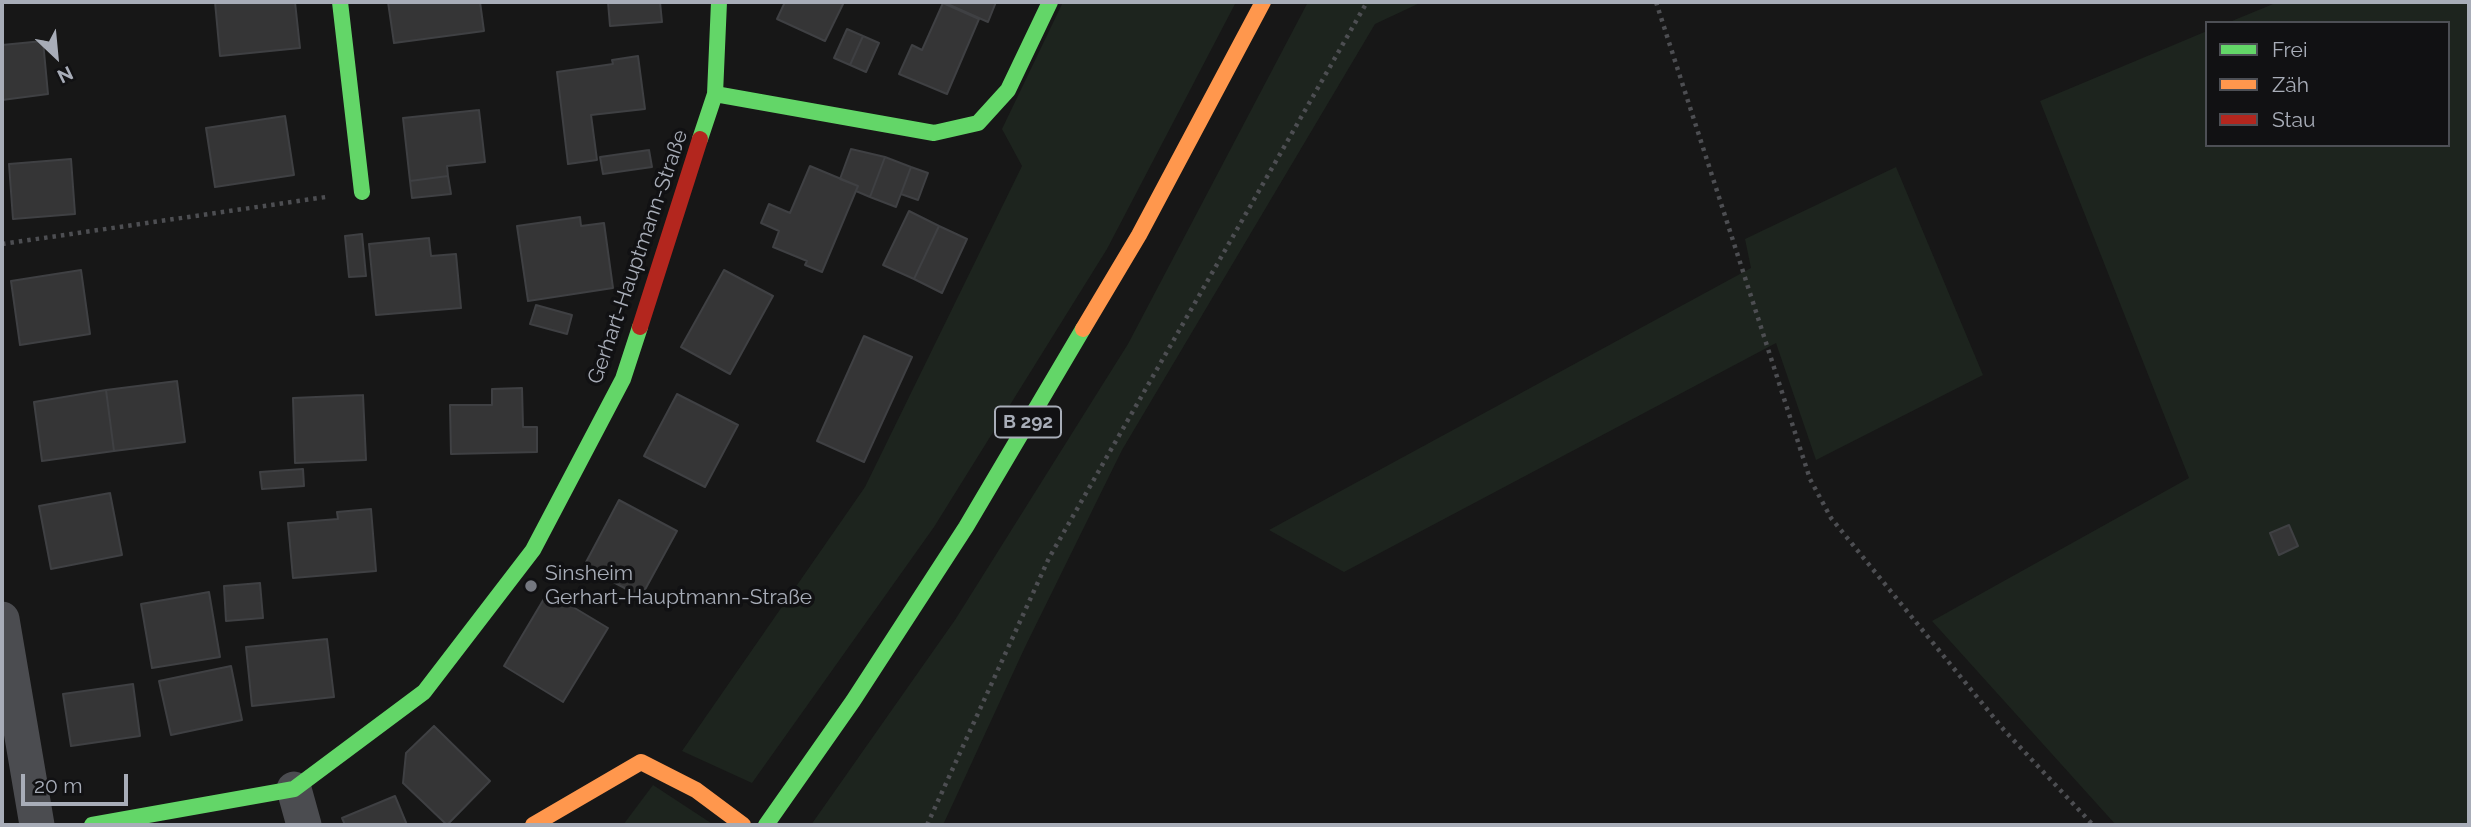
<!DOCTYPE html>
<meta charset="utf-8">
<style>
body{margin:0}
#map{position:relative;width:2471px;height:827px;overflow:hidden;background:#171717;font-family:Raleway,sans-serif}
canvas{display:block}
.frame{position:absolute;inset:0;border:4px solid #a8adb8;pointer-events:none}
.legend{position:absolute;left:2205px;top:21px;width:245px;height:126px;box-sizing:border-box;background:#111113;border:2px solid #4d4f55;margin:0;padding:9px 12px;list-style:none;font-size:21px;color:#a8adb8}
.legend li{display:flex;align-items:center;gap:14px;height:35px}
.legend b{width:35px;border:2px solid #4d4f55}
.north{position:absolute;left:21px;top:21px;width:70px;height:70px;-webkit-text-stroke:5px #111113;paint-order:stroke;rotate:154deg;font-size:19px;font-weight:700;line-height:28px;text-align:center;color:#a8adb8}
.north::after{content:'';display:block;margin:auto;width:24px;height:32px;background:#a8adb8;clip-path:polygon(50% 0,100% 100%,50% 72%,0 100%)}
.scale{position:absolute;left:21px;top:774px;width:107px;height:32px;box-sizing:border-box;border:4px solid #a8adb8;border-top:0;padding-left:9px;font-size:21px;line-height:24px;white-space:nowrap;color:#a8adb8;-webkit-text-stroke:5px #111113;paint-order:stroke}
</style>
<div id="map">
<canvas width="2471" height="827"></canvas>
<div class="frame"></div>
<ul class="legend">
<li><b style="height:9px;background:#63d668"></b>Frei</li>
<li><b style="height:9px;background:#ff974d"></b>Zäh</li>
<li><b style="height:9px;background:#b3261e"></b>Stau</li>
</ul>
<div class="north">N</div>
<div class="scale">20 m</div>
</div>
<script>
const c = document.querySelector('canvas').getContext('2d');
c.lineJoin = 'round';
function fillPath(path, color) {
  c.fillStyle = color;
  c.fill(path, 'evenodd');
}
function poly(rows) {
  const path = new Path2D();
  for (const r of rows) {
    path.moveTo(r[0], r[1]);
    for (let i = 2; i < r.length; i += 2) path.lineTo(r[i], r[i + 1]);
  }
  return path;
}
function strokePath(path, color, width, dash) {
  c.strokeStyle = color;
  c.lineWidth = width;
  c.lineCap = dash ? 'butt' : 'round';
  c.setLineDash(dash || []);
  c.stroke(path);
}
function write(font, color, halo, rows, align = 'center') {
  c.font = font + ' Raleway,sans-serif';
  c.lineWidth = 7;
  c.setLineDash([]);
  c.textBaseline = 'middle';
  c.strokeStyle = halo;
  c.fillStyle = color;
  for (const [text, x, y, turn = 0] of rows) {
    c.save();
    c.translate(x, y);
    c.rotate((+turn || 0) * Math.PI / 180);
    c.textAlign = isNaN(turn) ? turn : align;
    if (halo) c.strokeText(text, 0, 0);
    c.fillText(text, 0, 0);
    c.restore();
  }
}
const green = poly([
 [1063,2,1236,2,1107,249,934,527,752,783,682,751,865,487,1022,166,1002,129],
 [1308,2,1422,2,1375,24,1122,450,1025,647,943,825,811,825,955,620,1128,344],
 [2278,2,2469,2,2469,825,2116,825,1932,621,2189,478,2040,101,2207,31,2207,145,2448,145,2448,23,2227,23],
 [1896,167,1983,375,1816,460,1776,343,1344,572,1269,530,1751,268,1745,239],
 [653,785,714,825,623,825]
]);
const building = poly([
 [215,2,295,2,300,48,220,56,215,2],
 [388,2,480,2,484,31,394,43,388,2],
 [608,2,660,2,662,22,610,26,608,2],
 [785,2,844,2,825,41,777,19,785,2],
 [943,2,996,2,988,22,943,2],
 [943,3,979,19,947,94,899,74,912,45,922,50,943,3],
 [847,29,863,36,850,65,834,58,847,29],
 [863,36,879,43,866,72,850,65,863,36],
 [43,41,48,94,2,100,2,45,43,41],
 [638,56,645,109,591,115,597,160,568,164,557,72,613,64,612,60,638,56],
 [479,110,485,162,447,166,448,176,410,181,403,118,479,110],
 [285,116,294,175,215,187,206,128,285,116],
 [851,149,885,157,870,197,856,191,858,186,840,179,851,149],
 [649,150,652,167,603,174,600,157,649,150],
 [885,157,911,167,896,207,870,197,885,157],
 [71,159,75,214,13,219,9,164,71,159],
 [810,166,858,186,822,272,805,265,807,261,773,247,779,231,761,223,769,204,790,213,810,166],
 [911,167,928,173,918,200,901,194,911,167],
 [448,176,451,194,412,198,410,181,448,176],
 [909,211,939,226,914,279,883,265,909,211],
 [580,217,581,226,604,223,613,288,528,301,517,226,580,217],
 [939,226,967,239,942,293,914,279,939,226],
 [362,234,366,276,349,277,345,236,362,234],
 [429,238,431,256,456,254,461,308,376,315,369,244,429,238],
 [81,270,90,334,20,345,11,281,81,270],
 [724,270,773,296,730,374,681,347,724,270],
 [536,305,572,315,567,334,530,324,536,305],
 [864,336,912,357,864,462,817,441,864,336],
 [177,381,185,442,114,451,106,390,177,381],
 [522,388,523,427,537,427,537,452,451,454,450,405,492,405,492,389,522,388],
 [106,390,114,451,42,461,34,402,106,390],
 [677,394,738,425,705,487,644,456,677,394],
 [363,395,366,460,295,463,293,398,363,395],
 [303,469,304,486,262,489,260,472,303,469],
 [110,493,122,555,51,569,39,506,110,493],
 [619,500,677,531,641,597,584,566,619,500],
 [371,509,376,571,293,578,288,523,338,519,337,512,371,509],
 [2289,525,2298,546,2279,555,2270,533,2289,525],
 [260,583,263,618,226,621,224,586,260,583],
 [209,592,220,657,152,668,141,604,209,592],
 [548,592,608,628,563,702,504,666,548,592],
 [327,639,334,697,252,706,246,647,327,639],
 [231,666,242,720,171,735,159,681,231,666],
 [133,684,140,736,71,746,63,694,133,684],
 [434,726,490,781,447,825,403,783,406,753,434,726],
 [395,796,407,825,345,825,342,818,395,796]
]);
const path = poly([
 [1656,2,1810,479,1831,518,2004,730,2093,825],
 [2,244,326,197],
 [927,825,1049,558,1367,2]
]);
const street = poly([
 [2,619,37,825],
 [294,789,304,825]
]);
const fast = poly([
 [340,2,362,192],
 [715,94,934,133,978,123,1008,90,1050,2],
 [700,139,715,94,719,2],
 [92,825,294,789,424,692,533,550,623,379,640,327],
 [766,825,853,701,966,527,1083,329]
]);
const slow = poly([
 [1083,329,1139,235,1263,2],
 [533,825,641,762,696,790,743,825]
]);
const jam = poly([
 [640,327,700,139]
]);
const markers = [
 [531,586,7,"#757880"]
];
const shields = [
 [1028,422,66]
];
const shieldNames = [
 ["B 292",1028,422]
];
const streetNames = [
 ["Gerhart-Hauptmann-Straße",638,257,-71]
];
const poiNames = [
 ["Sinsheim",545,574],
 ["Gerhart-Hauptmann-Straße",545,598]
];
fillPath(green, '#1d241e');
fillPath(building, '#353536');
strokePath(building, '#3f4043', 2);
strokePath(path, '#4d4e52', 4.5, [3.5, 5]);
strokePath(street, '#4b4c50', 35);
strokePath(fast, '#63d668', 16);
strokePath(slow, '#ff974d', 16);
strokePath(jam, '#b3261e', 16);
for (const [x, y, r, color] of markers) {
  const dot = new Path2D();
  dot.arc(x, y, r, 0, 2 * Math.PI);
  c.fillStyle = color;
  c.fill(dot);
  strokePath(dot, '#111113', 2.5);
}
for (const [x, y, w] of shields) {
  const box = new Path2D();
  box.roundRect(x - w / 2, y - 15.5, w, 31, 5);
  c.fillStyle = '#111113';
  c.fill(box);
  strokePath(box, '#a8adb8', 2);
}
write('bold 19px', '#a8adb8', null, shieldNames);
write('21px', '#a8adb8', '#111113', streetNames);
write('21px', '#a8adb8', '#111113', poiNames, 'left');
</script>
